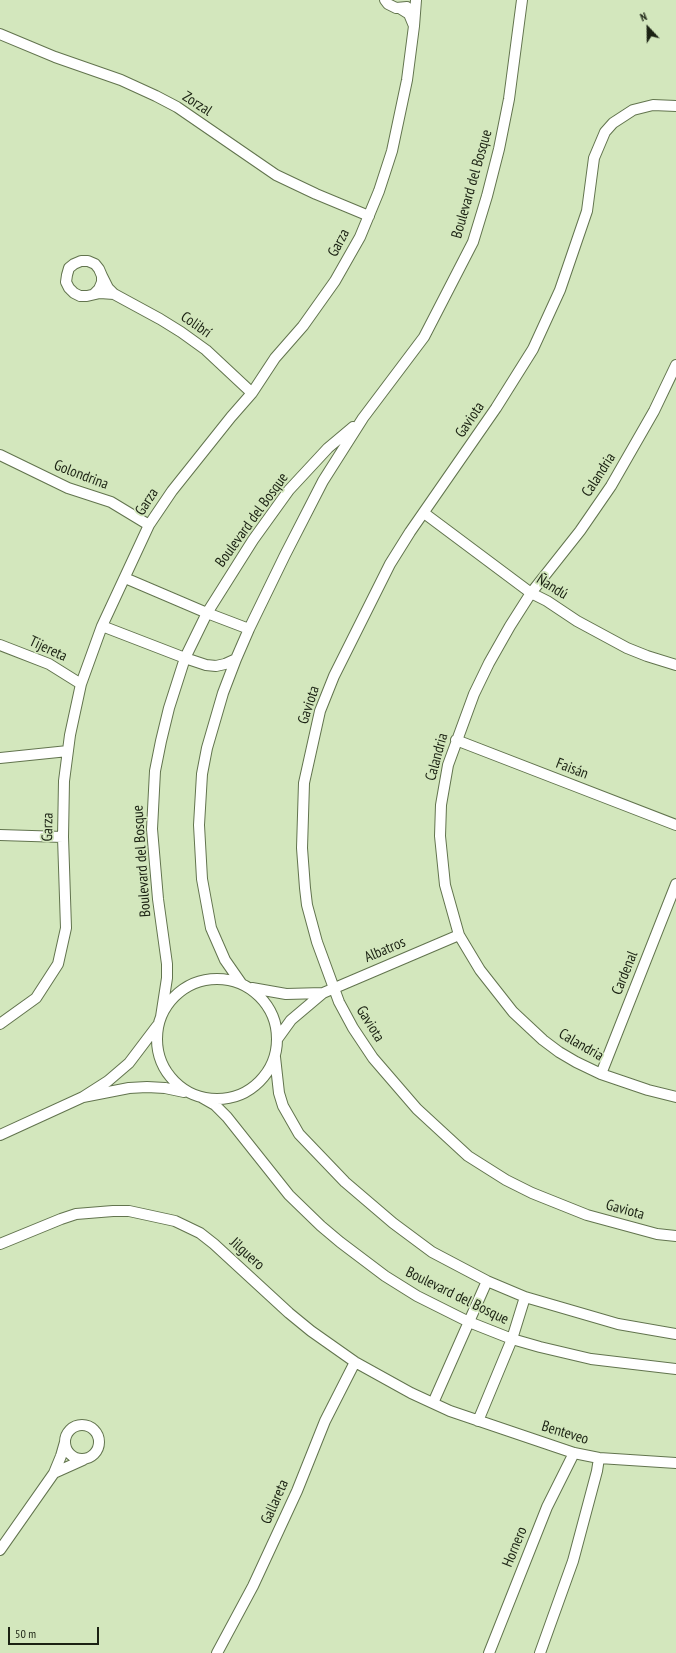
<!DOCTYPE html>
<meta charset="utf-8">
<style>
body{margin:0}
#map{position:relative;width:676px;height:1653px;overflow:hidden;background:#d3e7bd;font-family:"PT Sans Narrow",sans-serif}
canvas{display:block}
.north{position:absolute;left:628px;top:8px;width:40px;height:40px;-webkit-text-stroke:3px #d3e7bd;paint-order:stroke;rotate:338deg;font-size:11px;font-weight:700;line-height:16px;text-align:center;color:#1b2213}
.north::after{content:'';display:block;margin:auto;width:14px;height:18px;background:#1b2213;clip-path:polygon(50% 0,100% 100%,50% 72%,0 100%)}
.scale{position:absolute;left:8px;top:1627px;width:91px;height:18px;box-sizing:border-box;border:2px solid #1b2213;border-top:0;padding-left:5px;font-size:12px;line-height:14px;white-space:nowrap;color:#1b2213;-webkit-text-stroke:3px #d3e7bd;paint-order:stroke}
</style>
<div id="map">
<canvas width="676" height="1653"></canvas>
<div class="north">N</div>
<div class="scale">50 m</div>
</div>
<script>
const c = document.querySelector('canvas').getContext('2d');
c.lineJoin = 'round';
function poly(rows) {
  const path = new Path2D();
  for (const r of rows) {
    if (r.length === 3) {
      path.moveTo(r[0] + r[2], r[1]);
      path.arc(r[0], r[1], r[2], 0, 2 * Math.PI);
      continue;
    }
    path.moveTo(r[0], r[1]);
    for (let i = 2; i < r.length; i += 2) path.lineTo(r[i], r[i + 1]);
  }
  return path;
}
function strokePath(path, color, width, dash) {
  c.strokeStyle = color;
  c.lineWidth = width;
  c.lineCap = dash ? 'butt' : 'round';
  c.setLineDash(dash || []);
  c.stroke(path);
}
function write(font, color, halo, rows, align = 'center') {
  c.font = font + ' "PT Sans Narrow",sans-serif';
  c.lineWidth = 3.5;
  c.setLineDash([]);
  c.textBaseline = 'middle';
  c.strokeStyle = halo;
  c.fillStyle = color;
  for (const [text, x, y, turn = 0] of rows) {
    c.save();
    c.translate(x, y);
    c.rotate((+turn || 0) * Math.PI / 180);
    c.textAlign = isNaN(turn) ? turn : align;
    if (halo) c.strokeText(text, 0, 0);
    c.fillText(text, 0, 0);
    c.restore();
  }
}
const minor = poly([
 [385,0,388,4,396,8,407,7],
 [401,9,409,14,414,26,416,0],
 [0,34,55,57,121,80,156,96,177,107,276,175,316,194,369,216],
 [676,106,653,105,633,110,613,123,605,132,594,158,587,211,560,290,533,349,496,408,410,532,390,564,334,676,320,711,304,783,302,848,305,888,307,905,317,942,339,1002,353,1028,373,1058,417,1109,468,1156,506,1180,532,1193,587,1215,657,1234,676,1236],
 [94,294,99,289,102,282,102,276,99,269,95,264,88,261,81,261,74,264,69,268,67,275,66,282,69,288,74,293,80,296,87,296,100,293,114,294,108,288,102,276],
 [114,294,160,319,181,332,206,350,252,393],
 [676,365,654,411,611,486,580,531,531,593,510,626,489,663,474,694,448,765,441,805,440,836,445,885,459,935,480,970,513,1012,543,1040,559,1052,576,1062,601,1074,648,1090,676,1097],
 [0,455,68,488,111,502,149,525],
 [424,513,531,593,547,601,577,621,627,648,647,656,676,665],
 [125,578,207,613,253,540,289,490,328,448,353,427],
 [102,626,185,658,206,665,216,666,225,664,236,659,249,629,207,613,185,658,169,708,161,741,155,771,152,829,158,899,167,964,167,978,161,1017],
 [249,629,285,555,323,481,363,418,424,337,473,242,487,196,499,149,509,99,522,0],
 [0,645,49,664,81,684],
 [236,659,223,693,207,748,202,774,199,825,202,879,211,928,225,960,241,983],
 [456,740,676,825],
 [0,758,68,751],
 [0,835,63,837],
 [217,1039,60],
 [252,988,286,994,323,993],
 [0,1024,36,998,58,964,66,928,63,837,64,781,70,735,81,684,102,626,149,525,172,491,231,417,252,393,275,358,303,326,335,281,360,237,379,191,392,151,407,80,414,26],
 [157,1026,129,1063,108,1081,83,1097,129,1088,147,1087,165,1088,184,1092],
 [278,1038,291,1020,323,993,459,935],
 [275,1057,279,1093,283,1106,299,1134,345,1182,393,1223,432,1252,487,1281,525,1297,618,1324,676,1334],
 [601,1074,676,884],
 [201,1097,215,1105,227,1117,289,1195,321,1226,340,1242,385,1276,417,1296,469,1322,512,1339,540,1347,591,1359,676,1369],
 [0,1135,83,1097],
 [0,1244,61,1219,76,1214,113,1211,129,1211,175,1221,200,1233,214,1244,289,1313,311,1331,355,1362,411,1393,450,1411,574,1453,599,1458,676,1463],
 [433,1403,487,1281],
 [478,1421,512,1339,525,1297],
 [82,1442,17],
 [65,1442,61,1456,54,1473,83,1460],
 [0,1550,54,1473],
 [217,1653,253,1586,297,1491,325,1421,355,1362],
 [489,1653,547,1507,574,1453],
 [540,1653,573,1561,597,1471,599,1458]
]);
const streetNames = [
 ["Zorzal",197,104,33],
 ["Boulevard del Bosque",472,184,-74],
 ["Garza",339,243,-62],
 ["Colibrí",196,325,35],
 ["Gaviota",470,420,-56],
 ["Golondrina",81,475,21],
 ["Calandria",599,475,-57],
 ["Garza",147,502,-57],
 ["Boulevard del Bosque",252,520,-54],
 ["Ñandú",552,587,32],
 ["Tijereta",48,649,25],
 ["Gaviota",309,705,-72],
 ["Calandria",437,757,-75],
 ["Faisán",572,769,21],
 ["Garza",48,827,-89],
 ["Boulevard del Bosque",142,861,-94],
 ["Albatros",385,950,-23],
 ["Cardenal",625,973,-68],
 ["Gaviota",370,1024,58],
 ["Calandria",581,1045,30],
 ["Gaviota",625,1210,15],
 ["Jilguero",247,1254,42],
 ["Boulevard del Bosque",457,1296,26],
 ["Benteveo",565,1433,17],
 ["Gallareta",275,1502,-66],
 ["Hornero",515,1547,-68]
];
strokePath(minor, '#62744e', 12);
strokePath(minor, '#fff', 10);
write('15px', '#1b2213', '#d3e7bd', streetNames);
</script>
